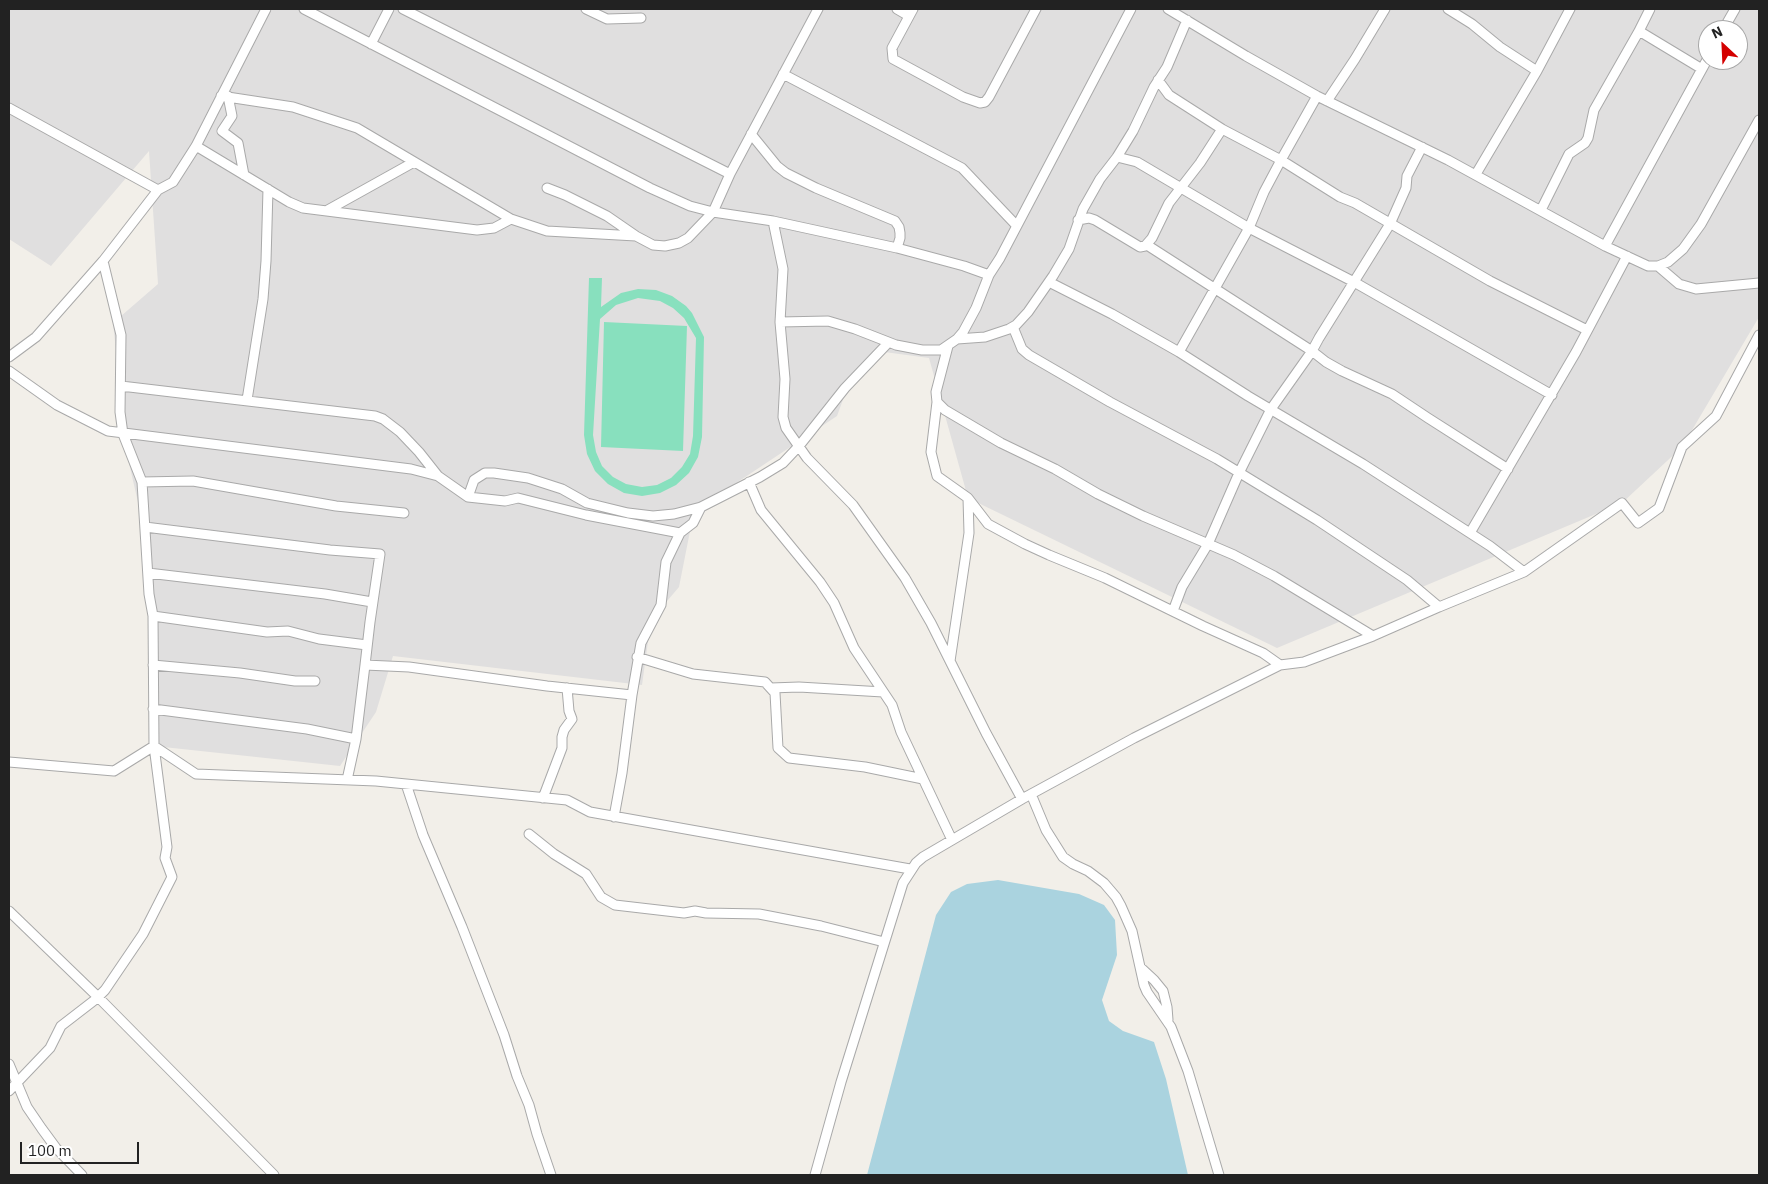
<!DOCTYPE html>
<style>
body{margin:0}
#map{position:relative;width:1768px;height:1184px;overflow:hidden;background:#f2efe9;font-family:"IBM Plex Sans",sans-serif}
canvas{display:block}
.frame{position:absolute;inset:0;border:10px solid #222;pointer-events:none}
.north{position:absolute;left:1698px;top:20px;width:50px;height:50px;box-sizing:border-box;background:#fff;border:1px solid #a7a7a7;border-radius:50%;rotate:335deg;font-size:14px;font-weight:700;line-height:20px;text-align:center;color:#222}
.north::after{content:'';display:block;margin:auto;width:18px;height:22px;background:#d40000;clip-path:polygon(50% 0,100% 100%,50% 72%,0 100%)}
.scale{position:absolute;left:20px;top:1142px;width:119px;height:22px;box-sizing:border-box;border:2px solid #222;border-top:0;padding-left:6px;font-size:15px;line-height:18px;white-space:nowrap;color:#222;-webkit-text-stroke:4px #fff;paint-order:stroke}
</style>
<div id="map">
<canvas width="1768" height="1184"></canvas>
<div class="frame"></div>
<div class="north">N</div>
<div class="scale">100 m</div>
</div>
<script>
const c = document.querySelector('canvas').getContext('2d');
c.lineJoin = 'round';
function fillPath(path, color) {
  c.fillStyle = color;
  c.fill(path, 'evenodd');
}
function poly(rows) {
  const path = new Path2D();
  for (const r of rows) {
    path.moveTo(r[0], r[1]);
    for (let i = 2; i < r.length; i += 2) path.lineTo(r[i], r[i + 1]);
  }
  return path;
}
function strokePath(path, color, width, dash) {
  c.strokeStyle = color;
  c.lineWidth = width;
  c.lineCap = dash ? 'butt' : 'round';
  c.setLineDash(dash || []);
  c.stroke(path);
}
const residential = poly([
 [9,9,1759,9,1759,317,1682,447,1622,503,1277,648,968,498,929,358,877,351,852,375,837,416,694,511,679,587,651,620,642,685,393,656,376,712,340,766,154,746,150,554,128,459,113,323,158,284,149,151,51,266,9,239],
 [1708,30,1738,30,1738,60,1708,60]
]);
const pitch = poly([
 [589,278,602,278,601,307,621,293,638,289,656,290,672,296,686,306,692,313,704,337,702,437,698,457,689,473,676,485,660,493,642,496,624,493,608,484,595,471,587,454,584,435],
 [638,298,660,301,673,308,684,318,696,338,693,436,690,454,682,467,671,478,657,485,642,487,626,484,613,477,602,466,596,452,593,435,600,319,616,305],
 [604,322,687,326,683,451,601,447]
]);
const water = poly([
 [998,880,1079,894,1104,905,1115,920,1117,955,1102,1000,1109,1021,1123,1031,1154,1042,1166,1079,1188,1175,867,1175,936,915,951,892,967,884]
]);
const street = poly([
 [304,9,650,188,690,206,713,212,773,221,897,248,964,266,989,275,1000,258,1131,9],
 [403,9,730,174],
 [586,9,607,19,641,18],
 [897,9,909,16],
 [913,9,892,48,893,59,963,97,980,103,985,102,989,97,1036,9],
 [1168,9,1246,56,1317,96,1448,160,1605,246,1648,266,1658,266,1668,262,1683,249,1701,224,1759,120],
 [1448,9,1472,24,1500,47,1537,71],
 [1650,9,1639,31,1702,69],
 [1723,30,1735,9],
 [371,44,389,9],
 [783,74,962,168,1016,225],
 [1158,80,1169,95,1222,129],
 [221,96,293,107,357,128,511,219,547,231,636,236],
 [228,96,232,116,222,131,238,143,244,175],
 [1327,101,1355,59,1385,9],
 [9,108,158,190],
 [751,134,777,166,786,173,816,188,895,221,899,227,900,233,900,238,897,248],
 [196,146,289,202,303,208,477,230,494,228,511,219],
 [1117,157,1137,162,1249,228,1354,282,1552,395],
 [1476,174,1537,71,1570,9],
 [547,188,565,195,607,216,636,236,653,245,665,246,679,243,688,238,713,212,730,174,818,9],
 [1541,210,1569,154,1585,143,1588,138,1594,110,1598,103,1639,31],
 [326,211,414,162],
 [1078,220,1089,218,1095,220,1140,247,1145,246,1152,238,1169,203,1200,163,1222,129,1281,160,1317,96],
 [773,221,783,269,780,322],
 [1147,245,1312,351,1326,362,1342,371,1392,394,1428,418,1508,469],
 [1605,246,1708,58],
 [1658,266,1679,284,1696,289,1759,283],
 [989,275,976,308,963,332,957,339,941,350,922,350,896,345,855,329,828,321,780,322,785,379,783,417,786,428,807,458,853,505,905,578,931,623,986,733,1022,799],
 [1049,282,1112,314,1179,352,1248,396,1363,464,1490,546,1524,572],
 [1013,327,1022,349,1029,355,1110,402,1217,459,1317,520,1407,580,1439,607],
 [957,339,985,337,1009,329,1016,325,1028,312,1053,276,1069,249,1083,209,1100,179,1117,157,1133,131,1154,87,1167,67,1187,20],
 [948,346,936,392,937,402,945,410,1001,443,1055,469,1098,494,1143,516,1234,555,1274,576,1373,636],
 [1179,352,1249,228,1264,192,1281,160,1340,197,1355,203,1490,281,1587,330],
 [9,357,36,337,103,261,158,190,173,182,196,146,266,9],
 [9,371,57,405,108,431,411,469,438,476,468,497,505,501,518,498,586,515,680,533,693,523,701,507,760,477,783,463,799,446,845,388,888,343],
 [121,386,375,416,383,419,400,432,419,452,438,476],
 [247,400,263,299,266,261,268,189],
 [937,402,931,452,937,476,968,498,969,533,950,661],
 [142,482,193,481,336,506,404,513],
 [749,482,761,510,820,582,834,603,854,648,892,705,901,732,952,840],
 [468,497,474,480,485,473,494,473,528,478,562,489,587,503,628,513,653,516,674,514,701,507],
 [968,498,988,524,1025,544,1049,555,1105,578,1203,626,1263,653,1280,665],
 [145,527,330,550,380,554,370,622,365,665,409,667,547,686,632,695,641,643,661,605,666,562,680,533],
 [1470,533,1576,352,1627,256],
 [148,573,325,594,372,602],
 [1173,611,1182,587,1208,544,1239,473,1271,409,1312,351,1319,338,1390,224,1406,188,1407,176,1422,147],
 [153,616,267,632,288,631,319,639,367,645],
 [637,657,693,674,765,682,775,693,778,748,789,758,865,767,923,779],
 [153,665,240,673,295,681,315,681],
 [771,688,799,687,883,692],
 [153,709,307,729,356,739],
 [9,762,114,771,154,746,196,774,376,781,567,800,590,812,910,869],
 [347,780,356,739,365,665],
 [406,784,423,835,462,927,504,1035,517,1076,529,1105,537,1134,551,1175],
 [1031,794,1046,830,1063,857,1073,864,1088,871,1104,883,1116,897,1121,906,1132,931,1144,985,1147,992,1171,1027,1188,1071,1219,1175],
 [543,798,562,748,562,737,564,730,572,719,569,711,567,688],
 [614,817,622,773,632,695],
 [529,834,554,854,586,874,601,897,615,905,684,913,695,911,706,913,759,914,821,926,884,942],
 [9,911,98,997,274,1175],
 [1140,967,1154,980,1163,991,1167,1007,1168,1020],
 [9,1064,27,1107,42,1129,56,1148,82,1175],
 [9,1091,50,1048,61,1026,96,999,105,990,143,934,172,877,165,858,167,847,154,746,153,616,149,594,142,482,123,434,120,412,121,335,103,261],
 [815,1175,841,1082,903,883,916,863,923,857,1022,799,1134,738,1280,665,1304,662,1373,636,1439,607,1524,572,1622,503,1638,523,1659,508,1682,447,1716,416,1759,335]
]);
fillPath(residential, '#e0dfdf');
fillPath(pitch, '#88e0be');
fillPath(water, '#aad3df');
strokePath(street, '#a9a9a9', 11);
strokePath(street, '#fff', 9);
</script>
